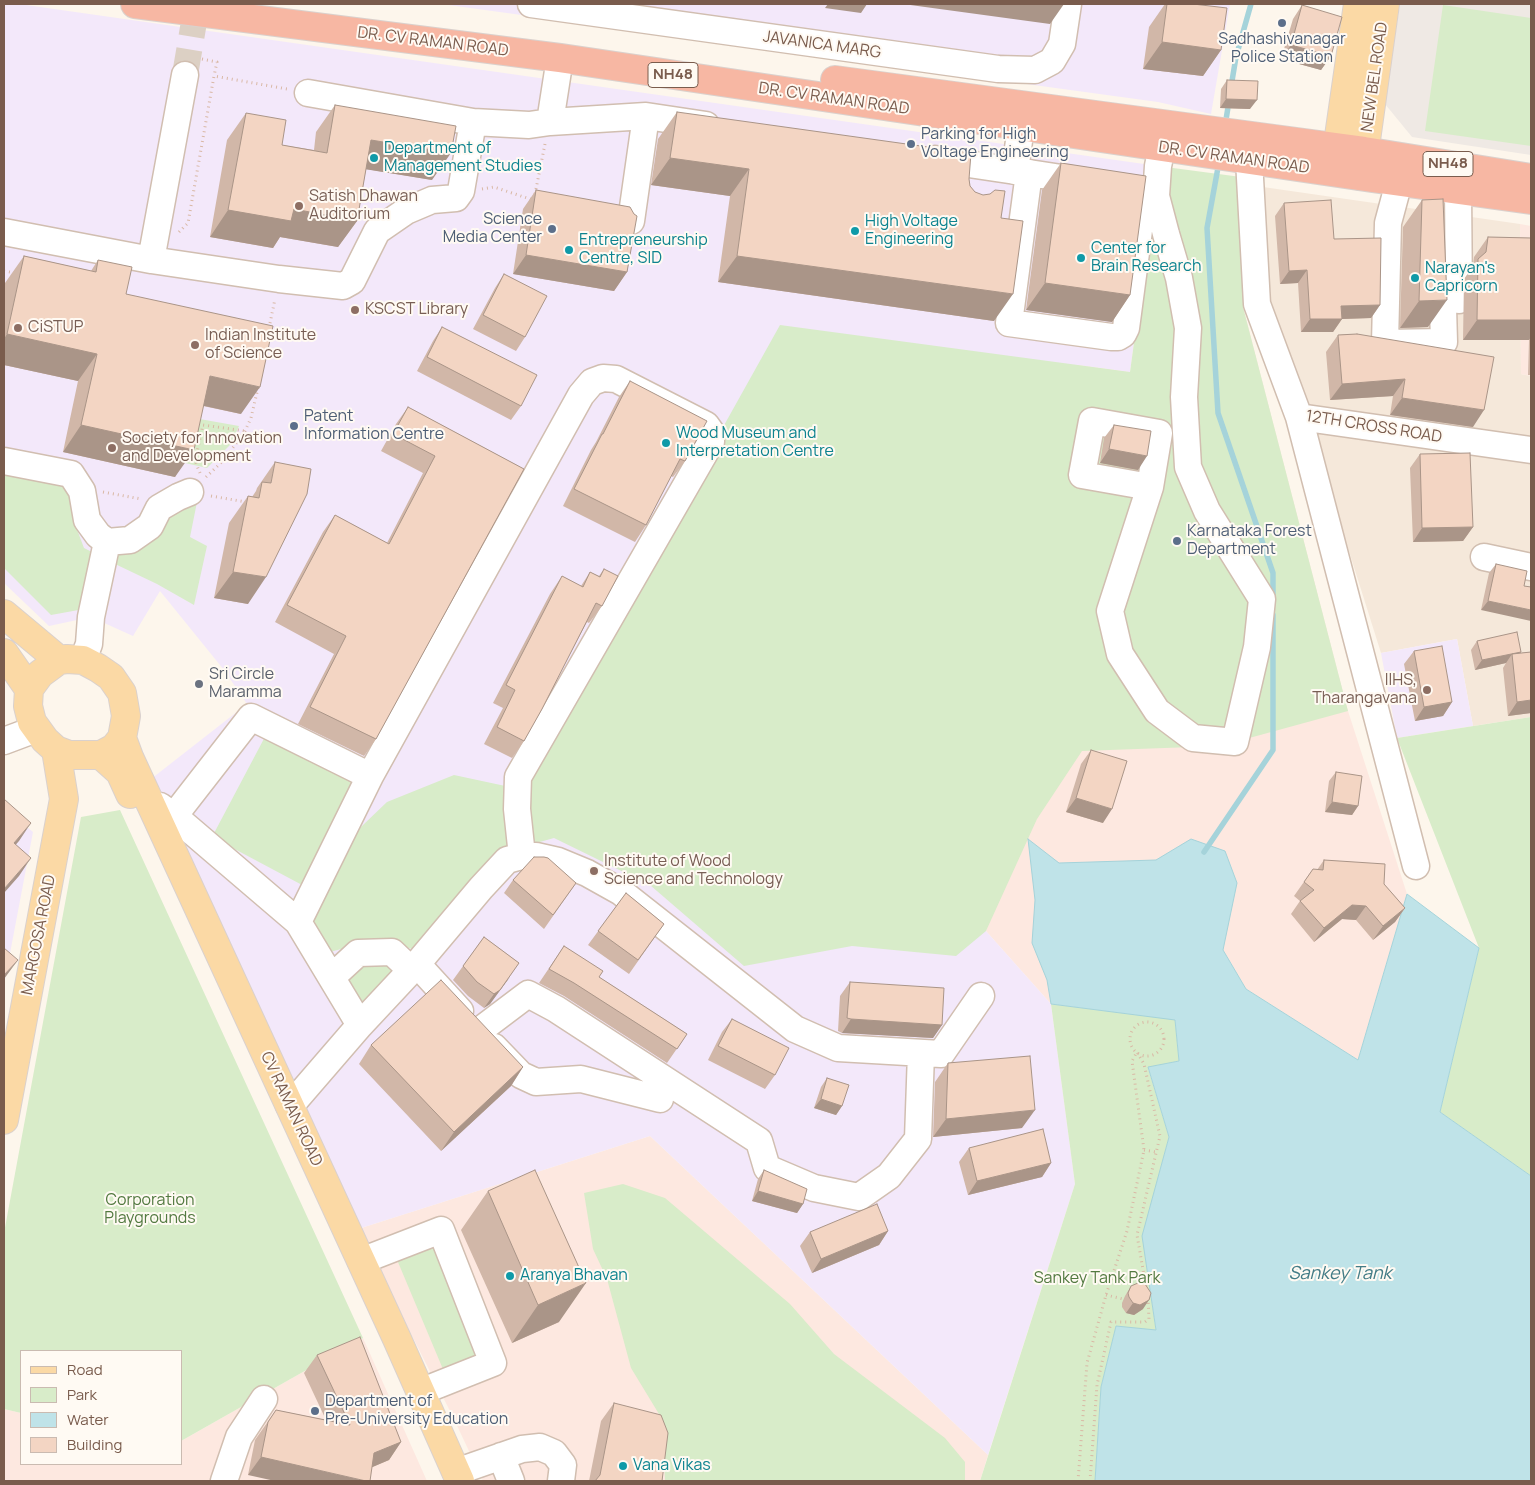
<!DOCTYPE html>
<style>
body{margin:0}
#map{position:relative;width:1535px;height:1485px;overflow:hidden;background:#fdf6ec;font-family:Manrope,sans-serif}
canvas{display:block}
.frame{position:absolute;inset:0;border:5px solid #7a5c4d;pointer-events:none}
.legend{position:absolute;left:20px;top:1350px;width:162px;height:115px;box-sizing:border-box;background:#fffaf3;border:1px solid #cabbb1;margin:0;padding:6px 9px;list-style:none;font-size:15px;color:#7a5c4d}
.legend li{display:flex;align-items:center;gap:10px;height:25px}
.legend b{width:25px;border:1px solid #cabbb1}
</style>
<div id="map">
<canvas width="1535" height="1485"></canvas>
<div class="frame"></div>
<ul class="legend">
<li><b style="height:6px;background:#fbd9a5"></b>Road</li>
<li><b style="height:14px;background:#d8ecc9"></b>Park</li>
<li><b style="height:14px;background:#bfe3e8"></b>Water</li>
<li><b style="height:14px;background:#f3d5c3"></b>Building</li>
</ul>
</div>
<script>
const c = document.querySelector('canvas').getContext('2d');
c.lineJoin = 'round';
function fillPath(path, color) {
  c.fillStyle = color;
  c.fill(path, 'evenodd');
}
function poly(rows) {
  const path = new Path2D();
  for (const r of rows) {
    if (r.length === 3) {
      path.moveTo(r[0] + r[2], r[1]);
      path.arc(r[0], r[1], r[2], 0, 2 * Math.PI);
      continue;
    }
    path.moveTo(r[0], r[1]);
    for (let i = 2; i < r.length; i += 2) path.lineTo(r[i], r[i + 1]);
  }
  return path;
}
function strokePath(path, color, width, dash) {
  c.strokeStyle = color;
  c.lineWidth = width;
  c.lineCap = dash ? 'butt' : 'round';
  c.setLineDash(dash || []);
  c.stroke(path);
}
function write(font, color, halo, rows, align = 'center') {
  c.font = font + ' Manrope,sans-serif';
  c.lineWidth = 4;
  c.setLineDash([]);
  c.textBaseline = 'middle';
  c.strokeStyle = halo;
  c.fillStyle = color;
  for (const [text, x, y, turn = 0] of rows) {
    c.save();
    c.translate(x, y);
    c.rotate((+turn || 0) * Math.PI / 180);
    c.textAlign = isNaN(turn) ? turn : align;
    if (halo) c.strokeText(text, 0, 0);
    c.fillText(text, 0, 0);
    c.restore();
  }
}
const residential = poly([
 [1263,187,1520,224,1521,374,1531,376,1531,717,1473,726,1457,639,1381,653,1271,303]
]);
const commercial = poly([
 [1241,177,1243,307,1348,711,1407,894,1358,1060,1246,989,1223,950,1175,1019,1051,1004,986,931,1078,365,1130,372],
 [1520,224,1531,226,1531,376,1521,374],
 [650,1136,988,1455,980,1481,483,1481,453,1417,358,1229],
 [363,1338,427,1481,4,1481,4,1409,21,1413,21,1464,181,1464,181,1441]
]);
const industrial = poly([
 [1400,4,1531,4,1531,155,1412,137,1385,104]
]);
const education = poly([
 [4,4,19,4,1158,166,1130,372,1078,365,986,931,1051,1004,1075,1184,988,1455,650,1136,358,1229,151,779,247,704,224,670,160,591,133,636,91,617,49,626,4,583],
 [441,4,1230,4,1211,114,1158,102],
 [1457,639,1473,726,1397,738,1381,653],
 [4,808,33,832,4,985]
]);
const green = poly([
 [1443,5,1531,18,1531,146,1425,131],
 [1158,166,1241,177,1243,307,1348,711,1220,746,1082,751,1037,819,986,931,956,956,852,946,744,966,650,885,554,838,529,845,521,789,780,325,1130,372],
 [194,418,239,426,231,444,207,468,185,463],
 [4,469,63,480,71,493,73,519,84,548,94,553,84,609,51,615,4,568],
 [197,502,190,537,207,546,194,605,157,584,113,563,116,551,165,513],
 [1531,717,1531,1176,1440,1112,1479,948,1397,738],
 [267,733,360,781,304,886,212,837],
 [454,775,510,787,516,849,495,855,412,949,379,939,330,952,314,926,312,905,339,848,387,802],
 [120,810,363,1338,181,1441,181,1351,21,1351,21,1413,4,1409,4,1233,81,817],
 [389,962,400,973,361,1014,342,979,363,963],
 [1051,1004,1175,1019,1179,1061,1148,1068,1169,1137,1143,1236,1156,1331,1116,1327,1101,1387,1095,1481,980,1481,1075,1184],
 [623,1184,665,1198,790,1304,834,1354,945,1438,965,1462,965,1481,665,1481,662,1419,631,1368,607,1279,593,1249,584,1193],
 [433,1239,483,1359,445,1374,395,1255]
]);
const water = poly([
 [1028,839,1059,863,1156,860,1191,839,1225,851,1237,883,1223,950,1246,989,1358,1060,1407,894,1479,948,1440,1112,1531,1176,1531,1481,1095,1481,1101,1387,1116,1326,1156,1330,1142,1236,1169,1137,1148,1067,1179,1061,1175,1020,1051,1004,1047,980,1032,943,1035,900,1028,839]
]);
const stream = poly([
 [1231,87,1236,57,1251,4],
 [1225,126,1229,101],
 [1219,162,1207,228,1218,413,1273,573,1273,598],
 [1204,852,1273,750,1273,615]
]);
const minorTunnel = poly([
 [185,75,197,4]
]);
const path = poly([
 [202,59,217,62,214,76],
 [482,189,494,187,533,200],
 [535,194,545,144],
 [179,232,188,223,214,76,287,89],
 [4,271,15,273],
 [269,328,275,299],
 [200,473,195,461,203,425,245,431],
 [206,477,224,460,245,431,251,418,258,388],
 [103,492,141,499],
 [211,496,246,502],
 [1147,1039,17],
 [1144,1150,1156,1152],
 [1106,1295,1123,1299],
 [1078,1481,1087,1363,1106,1295,1127,1231,1144,1150,1132,1061,1137,1052,1144,1064,1160,1136,1137,1235,1146,1287],
 [1090,1481,1097,1385,1111,1322,1145,1322,1149,1319,1148,1298]
]);
const minor = poly([
 [531,4,998,69,1035,70,1052,61,1062,44,1068,4],
 [308,93,473,122,529,125,550,122,646,116,706,125],
 [550,122,560,58],
 [935,159,1029,173,1133,189,1141,194,1143,200,1126,328,1123,334,1118,337,1111,337,1009,323,1029,173],
 [1249,160,1257,304,1299,417,1531,450],
 [1015,171,1021,126],
 [1399,182,1388,223,1385,343,1444,342,1442,272],
 [1458,190,1459,300],
 [631,221,646,116],
 [4,232,151,260,279,279,343,286,352,281,377,231,406,211,432,200,456,198,461,191,473,122],
 [151,260,185,75],
 [1299,417,1416,866],
 [4,461,71,474,82,491,87,520,98,535,107,542,91,617,89,644,83,660],
 [1150,487,1082,475,1092,421,1159,433,1150,487,1110,611,1120,654,1157,711,1193,738,1235,742,1257,647,1262,599,1207,511,1188,467,1184,397,1188,328,1179,278,1166,234,1156,196,1158,166,1162,147],
 [107,542,130,540,150,526,159,508,178,497,190,492],
 [1484,557,1531,567],
 [4,741,36,729],
 [160,806,174,816,298,922],
 [174,816,251,717,370,776],
 [417,964,460,1011],
 [332,977,358,953,392,952,411,970],
 [360,1025,298,922,370,776,581,395,592,382,603,378,616,379,706,425,711,432,711,442,518,777,517,809,522,856],
 [479,1031,528,994,556,1009,759,1141,767,1168,814,1188,859,1197,889,1176,918,1139,921,1053],
 [494,1047,521,1075,536,1082,581,1079,660,1099],
 [289,1105,297,1098,360,1025,417,964,481,888,507,860,522,856,536,856,558,861,587,873,621,892,795,1029,838,1048,941,1054,981,996],
 [361,1261,441,1230,493,1363,420,1392],
 [501,1456,511,1481],
 [456,1472,522,1449,540,1447,554,1453,563,1465,561,1481],
 [224,1481,239,1437,264,1399]
]);
const major = poly([
 [1334,171,1358,4],
 [1361,176,1385,4],
 [4,614,59,660],
 [4,653,29,689],
 [67,659,83,660,98,668,111,677,122,693,126,716,122,738,114,748,101,755,69,755,56,750,45,740,32,722,28,706,29,689,40,674,59,660,67,659],
 [122,738,129,757,397,1339,460,1481],
 [101,755,120,772,130,794],
 [4,1120,64,799,56,750]
]);
const highway = poly([
 [135,4,560,58,1372,178,1531,200],
 [835,80,1364,151,1531,178]
]);
const wall = poly([
 [1165,4,1193,4,1221,50,1203,76,1143,69,1149,27],
 [1302,5,1331,56,1321,70,1281,59,1293,19],
 [1227,80,1250,109,1220,108,1221,89],
 [335,105,432,180,366,169,357,221,338,247,280,237,273,248,210,237,227,140,246,113,282,145,314,150,316,132],
 [677,112,969,179,970,186,975,192,1001,218,994,321,718,282,730,196,651,185,658,139],
 [1061,163,1130,295,1112,322,1026,310,1042,190],
 [536,190,634,214,627,272,614,291,513,274,523,209],
 [1422,200,1428,327,1400,328,1403,227],
 [1284,203,1334,239,1380,305,1371,318,1342,319,1333,332,1301,332,1298,283,1280,284,1275,216],
 [1488,237,1531,238,1531,375,1528,375,1529,340,1463,340,1464,279,1473,266,1474,257],
 [24,256,91,271,98,260,126,294,241,414,203,406,175,477,63,452,78,381,4,365,4,289,5,283],
 [504,274,525,337,516,351,473,329,495,288],
 [442,327,521,406,511,420,417,371,433,341],
 [1357,334,1473,427,1390,415,1393,396,1330,400,1326,352,1338,335],
 [630,381,685,461,673,477,671,476,646,525,635,542,563,506,591,450,596,442,619,397],
 [408,407,524,469,376,739,364,756,298,724,334,654,275,622,323,532,335,515,387,543,423,473,381,451,396,424],
 [1114,425,1138,470,1100,463,1104,438],
 [1420,454,1473,527,1463,541,1413,542,1410,468],
 [275,462,248,604,214,598,229,523,248,496,252,497,256,491,257,488],
 [1496,564,1524,586,1481,610,1489,573],
 [604,569,602,606,589,623,587,622,524,741,512,758,484,744,503,708,493,703,550,594,562,576,581,586,590,572,599,576],
 [1477,641,1521,652,1520,653,1531,652,1531,713,1508,716,1503,668,1506,663,1475,670,1471,650],
 [1414,651,1452,702,1443,716,1415,721,1404,664],
 [1091,750,1103,823,1066,812,1081,764],
 [1336,772,1358,806,1352,815,1325,812,1329,781],
 [1324,860,1384,884,1405,908,1395,922,1373,940,1356,920,1342,919,1314,942,1291,914,1300,901,1294,896,1313,869,1317,870],
 [513,880,576,883,544,929,504,893],
 [626,893,664,924,629,974,588,945],
 [484,937,519,963,490,1004,484,1008,468,996,453,980],
 [564,946,599,977,687,1034,667,1063,564,996,539,983],
 [850,982,942,1025,933,1038,842,1033,838,1031,840,996],
 [732,1019,775,1075,765,1089,708,1060,722,1032],
 [371,1045,523,1067,511,1086,441,1151,359,1064],
 [948,1063,1022,1128,933,1137,935,1082],
 [827,1078,842,1106,836,1115,814,1108,821,1087],
 [969,1148,1051,1163,1042,1177,968,1195,959,1162],
 [764,1170,803,1204,797,1213,752,1201,758,1179],
 [488,1191,559,1322,512,1343,461,1230],
 [888,1231,879,1245,812,1273,800,1246,810,1232],
 [1131,1286,1143,1309,1134,1315,1126,1313,1122,1307,1122,1303,1125,1296],
 [317,1355,401,1442,389,1460,372,1467,248,1475,255,1440,276,1410,326,1420,304,1373],
 [614,1403,662,1481,589,1481,601,1421]
]);
const shadedWall = poly([
 [828,4,867,4,861,13,825,8],
 [903,4,1064,4,1050,24],
 [1162,42,1221,50,1203,76,1143,69],
 [1291,45,1331,56,1321,70,1281,59],
 [1226,99,1257,100,1250,109,1220,108],
 [371,140,451,153,432,180,352,167],
 [670,158,749,169,730,196,651,185],
 [294,209,357,221,338,247,280,237,273,248,210,237,228,210],
 [526,255,627,272,614,291,513,274],
 [737,256,1013,294,994,321,718,282],
 [1307,270,1298,283,1280,284,1289,271],
 [1045,283,1130,295,1112,322,1026,310],
 [1447,300,1428,327,1400,328,1419,301],
 [1380,305,1371,318,1342,319,1333,332,1301,332,1310,319,1341,306],
 [1477,320,1531,320,1531,337,1529,340,1463,340],
 [7,334,97,354,78,381,4,365,4,339],
 [210,376,260,387,241,414,191,403],
 [1405,379,1393,396,1330,400,1342,384],
 [1402,398,1484,410,1473,427,1390,415],
 [81,425,194,450,175,477,63,452],
 [1109,449,1147,456,1138,470,1100,463],
 [1473,527,1463,541,1413,542,1422,528],
 [233,572,266,577,248,604,214,598],
 [1488,601,1531,610,1531,621,1481,610],
 [1521,652,1514,661,1512,654,1506,663,1475,670,1482,660],
 [1531,700,1531,713,1508,716,1517,702],
 [1452,702,1443,716,1415,721,1424,707],
 [1076,798,1112,809,1103,823,1066,812],
 [1332,802,1358,806,1352,815,1325,812],
 [31,823,19,841,4,858,14,843],
 [31,858,19,876,4,893,4,889],
 [1352,905,1366,906,1356,920,1342,919,1314,942,1324,928],
 [1405,908,1395,922,1373,940,1383,926],
 [18,960,4,979,4,975],
 [510,977,490,1004,484,1008,494,994],
 [851,1019,942,1025,933,1038,842,1033],
 [523,1067,511,1086,441,1151,454,1132],
 [821,1099,842,1106,836,1115,814,1108],
 [1035,1110,1022,1128,933,1137,946,1119],
 [1051,1163,1042,1177,968,1195,977,1181],
 [758,1191,803,1204,797,1213,752,1201],
 [888,1231,879,1245,812,1273,821,1259],
 [586,1283,559,1322,512,1343,538,1305],
 [1149,1300,1143,1309,1134,1315,1126,1313,1133,1303],
 [401,1442,389,1460,361,1472,374,1453],
 [261,1457,366,1481,275,1481,248,1475]
]);
const building = poly([
 [1167,4,1193,4,1227,8,1221,50,1162,42,1167,4],
 [1302,5,1342,17,1331,56,1291,45,1302,5],
 [1227,80,1258,81,1257,100,1226,99,1227,80],
 [335,105,456,126,451,153,371,140,357,221,294,209,291,221,228,210,246,113,286,120,282,145,327,153,335,105],
 [677,112,971,153,969,179,970,186,975,192,983,195,990,194,995,190,1005,191,1001,218,1023,221,1013,294,737,256,749,169,670,158,677,112],
 [1061,163,1146,176,1130,295,1045,283,1061,163],
 [536,190,630,207,634,214,637,216,627,272,526,255,536,190],
 [1443,199,1447,300,1419,301,1422,200,1443,199],
 [1331,200,1334,239,1381,238,1380,305,1341,306,1342,319,1310,319,1307,270,1289,271,1284,203,1331,200],
 [1488,237,1531,238,1531,320,1477,320,1478,259,1486,252,1488,237],
 [24,256,96,272,98,260,132,267,126,294,273,326,260,387,210,376,194,450,81,425,97,354,7,334,24,256],
 [504,274,547,296,525,337,483,315,504,274],
 [442,327,537,375,521,406,427,357,442,327],
 [1357,334,1494,357,1484,410,1402,398,1405,379,1342,384,1338,335,1357,334],
 [630,381,707,421,685,461,680,459,646,525,574,489,602,434,603,434,630,381],
 [408,407,524,469,376,739,310,707,346,636,287,605,335,515,389,544,435,456,393,434,408,407],
 [1114,425,1151,431,1147,456,1109,449,1114,425],
 [1470,453,1473,527,1422,528,1420,454,1470,453],
 [275,462,311,469,307,494,266,577,233,572,248,496,259,498,262,482,271,483,275,462],
 [1496,564,1527,571,1524,586,1531,587,1531,610,1488,601,1496,564],
 [604,569,618,576,602,606,596,603,542,709,524,741,497,727,515,690,506,685,562,576,583,587,590,572,600,577,604,569],
 [1517,632,1521,652,1482,660,1477,641,1517,632],
 [1442,646,1452,702,1424,707,1414,651,1442,646],
 [1531,652,1531,700,1517,702,1512,654,1531,652],
 [1091,750,1127,761,1112,809,1076,798,1091,750],
 [1336,772,1362,776,1358,806,1332,802,1336,772],
 [4,799,31,823,14,843,31,858,4,889,4,799],
 [534,857,544,857,548,858,576,883,553,915,513,880,534,857],
 [1324,860,1385,864,1384,884,1405,908,1383,926,1366,906,1352,905,1324,928,1300,901,1314,890,1304,882,1313,869,1323,870,1324,860],
 [626,893,664,924,638,960,598,931,626,893],
 [484,937,519,963,500,990,494,994,477,982,463,966,484,937],
 [564,946,603,971,599,977,687,1034,677,1049,574,983,549,969,564,946],
 [4,948,18,960,4,975,4,948],
 [441,980,523,1067,454,1132,371,1045,441,980],
 [850,982,944,988,942,1025,851,1019,847,1018,850,982],
 [732,1019,789,1048,775,1075,718,1046,732,1019],
 [1030,1056,1035,1110,946,1119,948,1063,1030,1056],
 [827,1078,849,1085,842,1106,821,1099,827,1078],
 [1043,1129,1051,1163,977,1181,969,1148,1043,1129],
 [535,1170,586,1283,538,1305,488,1191,535,1170],
 [764,1170,807,1189,803,1204,758,1191,764,1170],
 [877,1204,888,1231,821,1259,810,1232,877,1204],
 [1138,1283,1145,1284,1151,1293,1149,1300,1140,1305,1133,1303,1129,1297,1128,1293,1131,1286,1138,1283],
 [360,1337,401,1442,374,1453,370,1481,366,1481,261,1457,268,1422,276,1410,350,1425,317,1355,360,1337],
 [614,1403,661,1415,668,1433,662,1481,595,1481,600,1475,614,1403]
]);
const markers = [
 [1282,23,5,"#5c6f8a"],
 [911,144,5,"#5c6f8a"],
 [374,158,5,"#0f9aa8"],
 [299,206,5,"#8d6e63"],
 [552,229,5,"#5c6f8a"],
 [855,231,5,"#0f9aa8"],
 [569,250,5,"#0f9aa8"],
 [1081,258,5,"#0f9aa8"],
 [1415,278,5,"#0f9aa8"],
 [355,310,5,"#8d6e63"],
 [18,328,5,"#8d6e63"],
 [195,345,5,"#8d6e63"],
 [294,426,5,"#5c6f8a"],
 [666,443,5,"#0f9aa8"],
 [112,448,5,"#8d6e63"],
 [1177,541,5,"#5c6f8a"],
 [199,684,5,"#6b7280"],
 [1427,690,5,"#8d6e63"],
 [594,871,5,"#8d6e63"],
 [510,1276,5,"#0f9aa8"],
 [315,1411,5,"#5c6f8a"],
 [623,1466,5,"#0f9aa8"]
];
const shields = [
 [673,75,50],
 [1448,164,50]
];
const shieldNames = [
 ["NH48",673,75],
 ["NH48",1448,164]
];
const serviceNames = [
 ["Sadhashivanagar",1282,40,"center"],
 ["Police Station",1282,58,"center"],
 ["Parking for High",921,135],
 ["Voltage Engineering",921,153],
 ["Science",542,220,"right"],
 ["Media Center",542,238,"right"],
 ["Patent",304,417],
 ["Information Centre",304,435],
 ["Karnataka Forest",1187,532],
 ["Department",1187,550],
 ["Department of",325,1402],
 ["Pre-University Education",325,1420]
];
const streetNames = [
 ["DR. CV RAMAN ROAD",433,42,7],
 ["JAVANICA MARG",822,45,8],
 ["NEW BEL ROAD",1375,77,-82],
 ["DR. CV RAMAN ROAD",834,99,8],
 ["DR. CV RAMAN ROAD",1234,158,8],
 ["12TH CROSS ROAD",1374,427,9],
 ["MARGOSA ROAD",39,935,-79],
 ["CV RAMAN ROAD",291,1109,65]
];
const cultureNames = [
 ["Department of",384,149],
 ["Management Studies",384,167],
 ["High Voltage",865,222],
 ["Engineering",865,240],
 ["Entrepreneurship",579,241],
 ["Centre, SID",579,259],
 ["Center for",1091,249],
 ["Brain Research",1091,267],
 ["Narayan's",1425,269],
 ["Capricorn",1425,287],
 ["Wood Museum and",676,434],
 ["Interpretation Centre",676,452],
 ["Aranya Bhavan",520,1276],
 ["Vana Vikas",633,1466]
];
const educationNames = [
 ["Satish Dhawan",309,197],
 ["Auditorium",309,215],
 ["KSCST Library",365,310],
 ["CiSTUP",28,328],
 ["Indian Institute",205,336],
 ["of Science",205,354],
 ["Society for Innovation",122,439],
 ["and Development",122,457],
 ["IIHS,",1417,681,"right"],
 ["Tharangavana",1417,699,"right"],
 ["Institute of Wood",604,862],
 ["Science and Technology",604,880]
];
const worshipNames = [
 ["Sri Circle",209,675],
 ["Maramma",209,693]
];
const parkNames = [
 ["Corporation",150,1201],
 ["Playgrounds",150,1219],
 ["Sankey Tank Park",1097,1279]
];
const waterNames = [
 ["Sankey Tank",1340,1274]
];
fillPath(residential, '#f5e8da');
fillPath(commercial, '#fde8e0');
fillPath(industrial, '#efe9e4');
fillPath(education, '#f3e8fa');
fillPath(green, '#d8ecc9');
fillPath(water, '#bfe3e8');
strokePath(water, '#a5d3da', 1);
strokePath(stream, '#a5d3da', 5.5);
strokePath(minorTunnel, '#dcd0c4', 26, [26, 13]);
strokePath(minor, '#d1beb0', 29);
strokePath(major, '#dad1cd', 30);
strokePath(highway, '#dad1cd', 30);
strokePath(path, '#d9b8a5', 3, [1, 4]);
strokePath(minor, '#fff', 26);
strokePath(major, '#fbd9a5', 28);
strokePath(highway, '#f7b7a3', 28);
fillPath(wall, '#d1b7a8');
fillPath(shadedWall, '#aa9588');
fillPath(building, '#f3d5c3');
strokePath(building, '#aa9588', 1);
for (const [x, y, r, color] of markers) {
  const dot = new Path2D();
  dot.arc(x, y, r, 0, 2 * Math.PI);
  c.fillStyle = color;
  c.fill(dot);
  strokePath(dot, '#fffaf3', 2);
}
for (const [x, y, w] of shields) {
  const box = new Path2D();
  box.roundRect(x - w / 2, y - 12.5, w, 25, 4);
  c.fillStyle = '#fffaf3';
  c.fill(box);
  strokePath(box, '#7a5c4d', 1);
}
write('bold 15px', '#7a5c4d', null, shieldNames);
write('16px', '#4e5e75', '#fffaf3', serviceNames, 'left');
write('16px', '#7a5c4d', '#fffaf3', streetNames);
write('16px', '#0d838f', '#fffaf3', cultureNames, 'left');
write('16px', '#785e54', '#fffaf3', educationNames, 'left');
write('16px', '#5b616d', '#fffaf3', worshipNames, 'left');
write('16px', '#537a41', '#fffaf3', parkNames);
write('italic 18px', '#437c86', '#fffaf3', waterNames);
</script>
